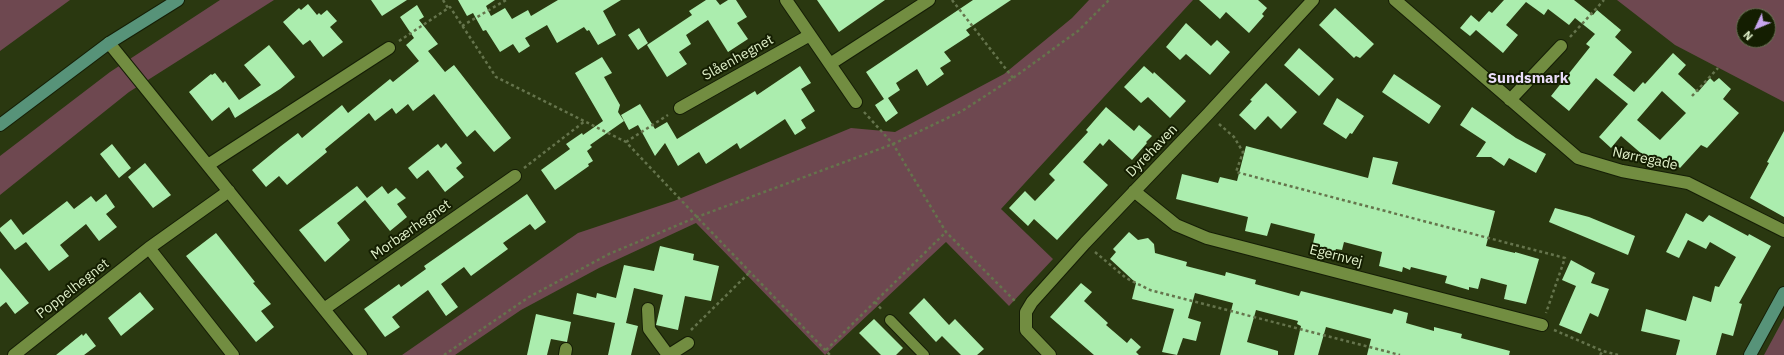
<!DOCTYPE html>
<meta charset="utf-8">
<style>
body{margin:0}
#map{position:relative;width:1784px;height:355px;overflow:hidden;background:#2a3810;font-family:"IBM Plex Sans",sans-serif}
canvas{display:block}
.north{position:absolute;left:1736px;top:8px;width:40px;height:40px;box-sizing:border-box;background:#141e01;border:1px solid #667251;border-radius:50%;rotate:226deg;font-size:11px;font-weight:700;line-height:16px;text-align:center;color:#e0f0c9}
.north::after{content:'';display:block;margin:auto;width:14px;height:18px;background:#c8a5ef;clip-path:polygon(50% 0,100% 100%,50% 72%,0 100%)}
</style>
<div id="map">
<canvas width="1784" height="355"></canvas>
<div class="north">N</div>
</div>
<script>
const c = document.querySelector('canvas').getContext('2d');
c.lineJoin = 'round';
function fillPath(path, color) {
  c.fillStyle = color;
  c.fill(path, 'evenodd');
}
function poly(rows) {
  const path = new Path2D();
  for (const r of rows) {
    path.moveTo(r[0], r[1]);
    for (let i = 2; i < r.length; i += 2) path.lineTo(r[i], r[i + 1]);
  }
  return path;
}
function strokePath(path, color, width, dash) {
  c.strokeStyle = color;
  c.lineWidth = width;
  c.lineCap = dash ? 'butt' : 'round';
  c.setLineDash(dash || []);
  c.stroke(path);
}
function write(font, color, halo, rows, align = 'center') {
  c.font = font + ' "IBM Plex Sans",sans-serif';
  c.lineWidth = 4;
  c.setLineDash([]);
  c.textBaseline = 'middle';
  c.strokeStyle = halo;
  c.fillStyle = color;
  for (const [text, x, y, turn = 0] of rows) {
    c.save();
    c.translate(x, y);
    c.rotate((+turn || 0) * Math.PI / 180);
    c.textAlign = isNaN(turn) ? turn : align;
    if (halo) c.strokeText(text, 0, 0);
    c.fillText(text, 0, 0);
    c.restore();
  }
}
const green = poly([
 [0,0,70,0,0,51],
 [220,0,274,0,129,92,0,195,0,156,110,72],
 [1089,0,1193,0,1001,209,1053,259,1009,306,946,242,825,355,696,223,599,268,521,310,455,355,402,355,578,233,674,201,851,128,895,132,1004,74,1072,18],
 [1617,0,1784,0,1784,102,1675,45],
 [1744,16,1768,16,1768,40,1744,40],
 [1784,318,1784,355,1764,355]
]);
const building = poly([
 [371,0,407,0,382,16],
 [458,0,495,0,486,6,491,16,505,8,512,19,528,10,531,16,558,0,621,0,603,11,616,35,598,45,589,30,587,31,584,27,557,43,547,25,525,38,530,46,519,53,513,44,500,52,486,30,483,31,473,13,467,16],
 [706,0,716,0,720,5,728,0,736,0,747,17,737,23,748,39,728,52,708,20,686,35,691,44,679,52,687,64,667,77,647,45,692,15,689,11],
 [817,0,885,0,839,32],
 [973,0,1011,0,966,30,970,35,944,52,951,61,940,68,944,74,927,86,917,69,896,83,900,90,888,98,898,113,886,122,875,105,884,99,866,72],
 [1199,0,1258,0,1267,8,1262,14,1264,16,1249,33,1226,12,1220,19],
 [1504,0,1574,0,1593,15,1597,10,1621,30,1615,37,1632,52,1613,75,1634,92,1643,82,1645,84,1673,53,1686,65,1678,74,1698,92,1710,78,1714,82,1719,78,1731,89,1723,99,1739,113,1707,148,1701,145,1680,168,1668,157,1658,168,1621,136,1611,148,1599,137,1628,104,1596,78,1569,111,1551,96,1590,47,1586,44,1595,34,1575,18,1569,25,1548,9,1544,15,1526,2,1506,25,1518,35,1503,53,1476,30,1470,36,1460,28,1471,15,1479,22,1489,11,1492,13],
 [1662,91,1686,113,1660,140,1637,120],
 [308,4,317,15,319,13,321,15,327,10,337,21,330,27,343,42,323,57,310,40,303,45,283,22,299,8,301,10],
 [417,5,424,17,419,20,438,44,428,51,445,72,454,65,511,138,494,152,475,130,467,137,434,94,413,111,408,104,396,114,392,108,375,121,369,113,325,149,327,152,287,185,279,176,266,187,252,170,281,146,298,133,302,138,342,105,348,113,390,79,393,82,419,61,406,45,414,38,400,17],
 [1335,8,1374,44,1360,58,1356,56,1354,58,1319,25],
 [1186,23,1211,46,1217,40,1230,52,1210,75,1186,54,1180,60,1166,47],
 [639,28,648,43,638,50,628,35],
 [269,45,295,77,280,89,235,118,229,107,212,121,189,92,211,74,212,75,215,73,223,83,225,81,239,100,261,85,244,65],
 [1299,48,1334,79,1319,96,1284,65],
 [602,57,612,73,604,77,620,105,618,112,624,121,590,145,592,147,587,151,593,161,588,164,589,166,555,190,541,170,570,149,566,144,582,133,583,135,603,121,575,73],
 [800,66,811,83,801,89,815,111,801,120,806,128,795,135,785,119,740,149,737,143,706,164,699,152,678,166,665,143,655,156,638,125,629,130,621,115,640,104,655,129,667,122,677,139,755,91,757,95],
 [1144,66,1153,74,1154,72,1186,101,1170,118,1148,97,1141,103,1124,87],
 [1394,74,1441,106,1429,124,1382,92],
 [1266,83,1297,112,1281,129,1268,116,1255,130,1239,115,1252,101,1250,100],
 [1337,98,1364,116,1352,134,1350,133,1346,139,1323,124],
 [1106,107,1134,131,1139,125,1152,136,1146,142,1147,143,1132,160,1109,139,1103,146,1100,143,1083,162,1108,185,1057,240,1034,219,1028,226,1009,208,1025,191,1035,201,1055,180,1049,174,1088,132,1086,130],
 [1472,107,1516,138,1546,154,1536,173,1509,158,1504,166,1491,157,1476,157,1486,142,1460,125],
 [1784,131,1784,217,1750,198,1769,163,1767,162],
 [446,143,462,163,456,168,464,177,445,192,428,170,417,179,408,168,438,144,441,148],
 [112,144,131,168,119,178,100,154],
 [1246,146,1368,178,1373,157,1398,162,1392,184,1495,211,1486,246,1515,253,1515,252,1539,259,1526,304,1504,299,1507,285,1481,278,1478,289,1469,287,1469,290,1445,283,1447,276,1411,267,1410,270,1403,267,1402,272,1379,266,1382,252,1344,242,1342,250,1336,249,1334,254,1312,248,1315,234,1271,223,1267,236,1245,231,1248,217,1176,199,1182,174,1218,183,1220,177,1237,181],
 [145,163,171,195,153,208,128,177],
 [357,186,367,198,382,186,388,194,396,188,406,198,397,204,407,217,390,231,365,200,337,223,350,240,325,262,299,230],
 [106,194,115,207,106,214,117,227,99,241,86,224,60,245,69,256,49,271,26,242,15,250,0,231,0,228,11,219,23,235,67,201,74,209,91,196,96,202],
 [527,194,546,222,535,230,530,224,503,243,508,249,471,276,464,267,441,284,458,307,446,316,428,290,392,317,400,327,385,337,364,309,399,284,401,287,426,269,424,266],
 [1555,208,1589,217,1635,236,1628,255,1549,222],
 [1686,213,1703,222,1709,215,1748,236,1749,234,1771,246,1739,303,1742,304,1733,336,1722,333,1716,355,1676,355,1680,340,1641,331,1646,309,1686,321,1693,296,1711,302,1715,286,1719,287,1736,257,1710,242,1706,249,1688,240,1679,258,1666,252],
 [1129,232,1138,240,1148,238,1154,244,1155,253,1187,262,1186,266,1225,276,1226,272,1256,280,1255,284,1299,296,1301,291,1392,314,1394,309,1408,313,1406,323,1434,331,1434,327,1462,334,1461,338,1510,351,1509,355,1367,355,1371,339,1326,327,1318,355,1294,355,1301,326,1297,324,1298,321,1256,310,1247,342,1278,351,1278,355,1220,355,1233,303,1195,293,1188,318,1201,322,1196,341,1183,338,1177,355,1162,352,1174,309,1132,299,1136,283,1110,259,1116,252,1113,249],
 [216,233,255,282,253,283,271,304,261,311,274,327,256,342,186,256],
 [660,246,694,254,693,260,719,266,711,301,685,296,678,330,656,325,663,295,634,288,626,323,638,326,631,355,608,355,615,323,573,314,577,293,596,298,597,293,616,298,624,265,654,271],
 [1571,260,1595,273,1591,283,1609,289,1598,317,1590,313,1581,334,1559,325,1576,286,1562,280],
 [0,268,29,303,15,314,6,302,0,307],
 [1081,283,1092,292,1084,301,1108,323,1106,325,1127,343,1131,338,1141,347,1136,352,1139,355,1094,355,1050,317],
 [140,292,154,309,121,336,108,318],
 [924,298,949,325,955,319,984,349,977,355,961,355,942,336,936,342,909,313],
 [536,314,571,322,567,342,551,339,547,355,527,355],
 [874,319,903,348,896,355,881,355,859,333],
 [86,333,96,346,84,355,56,355,82,334,83,336]
]);
const path = poly([
 [443,0,448,8],
 [952,0,1013,78],
 [462,26,506,0],
 [1570,37,1604,0],
 [399,41,450,7,496,77,626,142,697,217,830,355],
 [1692,96,1718,68],
 [864,112,893,144,946,232,1016,302],
 [1219,124,1234,137,1243,152,1236,172,1565,258,1546,313],
 [626,142,668,115],
 [524,168,585,121],
 [1095,252,1126,278,1150,290,1400,355],
 [875,302,883,311],
 [691,330,750,272],
 [1554,330,1603,351,1618,355],
 [826,350,946,232],
 [444,355,529,297,609,254,697,217,893,144,962,111,1013,78,1078,31,1109,0],
 [1600,355,1603,351]
]);
const lane = poly([
 [890,320,924,355]
]);
const street = poly([
 [786,0,856,102],
 [1395,0,1578,158,1622,171,1688,183,1784,231],
 [109,43,361,355],
 [830,64,929,0],
 [1510,100,1561,46],
 [680,108,810,35],
 [208,165,389,48],
 [1134,191,1176,225,1207,238,1542,325],
 [149,248,233,355],
 [324,309,515,176],
 [648,309,649,329,668,355],
 [14,355,149,248,229,191],
 [565,355,566,349],
 [669,355,688,343],
 [1050,355,1026,330,1026,312,1032,302,1085,243,1208,114,1313,0]
]);
const secondary = poly([
 [0,125,109,43,178,0],
 [1750,355,1784,293]
]);
const streetNames = [
 ["Slåenhegnet",738,58,-29],
 ["Dyrehaven",1152,151,-46],
 ["Nørregade",1645,159,12],
 ["Morbærhegnet",411,230,-35],
 ["Egernvej",1336,256,14],
 ["Poppelhegnet",73,289,-38]
];
const neighbourhoodNames = [
 ["Sundsmark",1528,79]
];
fillPath(green, '#6e4850');
fillPath(building, '#abedae');
strokePath(lane, '#151e06', 12);
strokePath(street, '#151e06', 14);
strokePath(secondary, '#151e06', 14);
strokePath(path, '#65744c', 2.5, [3, 3]);
strokePath(lane, '#728d41', 10);
strokePath(street, '#728d41', 12);
strokePath(secondary, '#579379', 12);
write('14px', '#e0f0c9', '#141e01', streetNames);
write('bold 15px', '#eaddf9', '#141e01', neighbourhoodNames);
</script>
